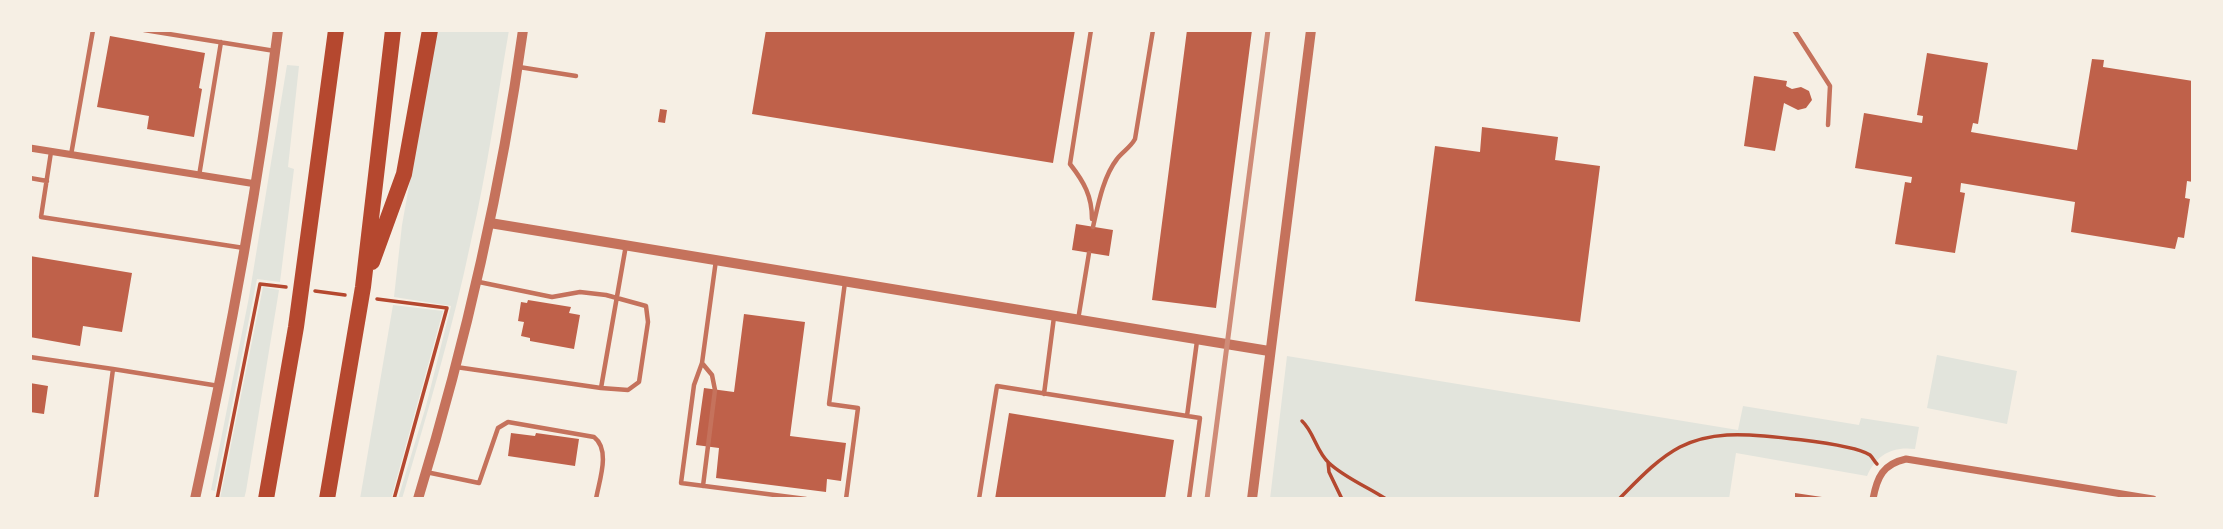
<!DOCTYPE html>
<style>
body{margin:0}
#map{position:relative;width:2223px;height:529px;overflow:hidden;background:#f6efe4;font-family:Jost,sans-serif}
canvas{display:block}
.frame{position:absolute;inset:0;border:32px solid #f6efe4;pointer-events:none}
</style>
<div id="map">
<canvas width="2223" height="529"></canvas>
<div class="frame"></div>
</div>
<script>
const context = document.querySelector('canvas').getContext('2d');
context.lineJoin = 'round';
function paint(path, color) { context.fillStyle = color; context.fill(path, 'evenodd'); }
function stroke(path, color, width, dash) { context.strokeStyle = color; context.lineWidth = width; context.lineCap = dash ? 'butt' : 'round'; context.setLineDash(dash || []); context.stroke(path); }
const green = new Path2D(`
 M 437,30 L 509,30 C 497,100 487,171 471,241 C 453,328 427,414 402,499 L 398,499 L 426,406 L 451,306 L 394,297 L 402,225 Z
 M 287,65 L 299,66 L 288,167 L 294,169 L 280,282 L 257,279 L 215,491 L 211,490 L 249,297 Z
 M 263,287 L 279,290 L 246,491 L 244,499 L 220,499 Z
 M 393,305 L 443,311 L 391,499 L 360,499 Z
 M 1937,355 L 2017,371 L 2007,424 L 1927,408 Z
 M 1287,356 L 1738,430 L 1743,406 L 1859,425 L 1861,418 L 1919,427 L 1915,449 C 1892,446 1876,455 1867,476 L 1736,453 L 1729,499 L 1270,499 Z`);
const building = new Path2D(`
 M 766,30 L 1075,30 L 1053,163 L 752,114 Z
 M 1187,30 L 1252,30 L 1216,308 L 1152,300 Z
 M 110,36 L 205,53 L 199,88 L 202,89 L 194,137 L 147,129 L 149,116 L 97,107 Z
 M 1927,53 L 1988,63 L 1978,124 L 1973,123 L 1971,132 L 2077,150 L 2092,59 L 2104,60 L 2103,67 L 2193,81 L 2193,182 L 2187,181 L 2185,198 L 2190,199 L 2184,238 L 2178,237 L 2175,249 L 2071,232 L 2075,202 L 1961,183 L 1960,192 L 1965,193 L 1955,253 L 1895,244 L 1905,182 L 1911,183 L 1912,177 L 1855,168 L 1864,113 L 1922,123 L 1923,116 L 1917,115 Z
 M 1754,76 L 1787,81 L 1786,86 L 1792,89 L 1801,87 L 1809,91 L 1812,100 L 1806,108 L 1798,110 L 1784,103 L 1775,151 L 1744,146 Z
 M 660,109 L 667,110 L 665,123 L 658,122 Z
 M 1482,127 L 1558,137 L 1555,160 L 1600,166 L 1580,322 L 1415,301 L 1435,146 L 1480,152 Z
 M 1076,224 L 1113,230 L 1109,256 L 1072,250 Z
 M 30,256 L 132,273 L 122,332 L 83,326 L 80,346 L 30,337 Z
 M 528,300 L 571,307 L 569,313 L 580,315 L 574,349 L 530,341 L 530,338 L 521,336 L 524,322 L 518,321 L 521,302 L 527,303 Z
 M 744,314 L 805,322 L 790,436 L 846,443 L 841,481 L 827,479 L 826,492 L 716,478 L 719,448 L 696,445 L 704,388 L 734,392 Z
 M 30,383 L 48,386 L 44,414 L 30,412 Z
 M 1009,413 L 1174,440 L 1165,499 L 995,499 Z
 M 511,433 L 535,436 L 536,433 L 579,439 L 575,466 L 508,456 Z
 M 1795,493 L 1822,497 L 1821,499 L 1795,499 Z`);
const path = new Path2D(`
 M 315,291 L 345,295
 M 377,299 L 447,308 L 394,499
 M 1302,421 C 1314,432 1316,451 1329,463 C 1345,478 1368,487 1386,499
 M 1328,462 L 1329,472 L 1342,499
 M 217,499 L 260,284 L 286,287
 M 1619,499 C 1637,481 1657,459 1680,447 C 1694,440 1711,436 1727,435 C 1751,433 1852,443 1870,455 C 1873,458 1874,461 1877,464`);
const service = new Path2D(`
 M 144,30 L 275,51
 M 1091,30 L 1070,164 C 1084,182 1092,196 1092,219
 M 1794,30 L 1830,86 L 1828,125
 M 519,67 L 576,76
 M 51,152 L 41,217 L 244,248
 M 71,155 L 93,30
 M 199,176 L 221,42
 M 30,178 L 47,181
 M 1093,227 C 1098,205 1103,177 1117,159 C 1122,152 1130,148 1135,139 L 1153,30
 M 716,260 L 702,363 L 694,385 L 681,483 L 806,499
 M 479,282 L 552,297 L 580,292 L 606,295 L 646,306 L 648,322 L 639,382 L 628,390 L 601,388
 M 845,282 L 829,404 L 858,408 L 846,499
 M 1078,320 L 1089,253
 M 30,357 L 113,369
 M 702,363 L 712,375 L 715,390 L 703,486
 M 456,367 L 601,388 L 626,245
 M 1044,394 L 1054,317
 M 1187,416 L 1197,341
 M 426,472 L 479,483 L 498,428 L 508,422 L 594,437 C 611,450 599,481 596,499
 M 96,499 L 113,369 L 219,386
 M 979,499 L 997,386 L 1200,418 L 1189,499`);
const minor = new Path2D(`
 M 30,148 L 256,184
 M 1873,499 C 1877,477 1883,464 1906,459 L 2153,499`);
const tertiary = new Path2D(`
 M 490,223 L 1269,351
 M 195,499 C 229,344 258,187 278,30
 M 418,499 C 465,345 501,189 523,30
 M 1252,499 L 1311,30`);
const motorway = new Path2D(`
 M 372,262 L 404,174 L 430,30
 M 266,499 L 296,327 L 336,30
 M 327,499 L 363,287 L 393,30`);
const rail = new Path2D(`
 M 1207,499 L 1268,30`);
paint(green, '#e2e4dc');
paint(building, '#bf614a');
stroke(path, '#b5482f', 3.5);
stroke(service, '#c5725c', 4.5);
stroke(minor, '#c5725c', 7);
stroke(tertiary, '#c5725c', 10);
stroke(motorway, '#b5482f', 16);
stroke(rail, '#cf8b77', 5);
</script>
